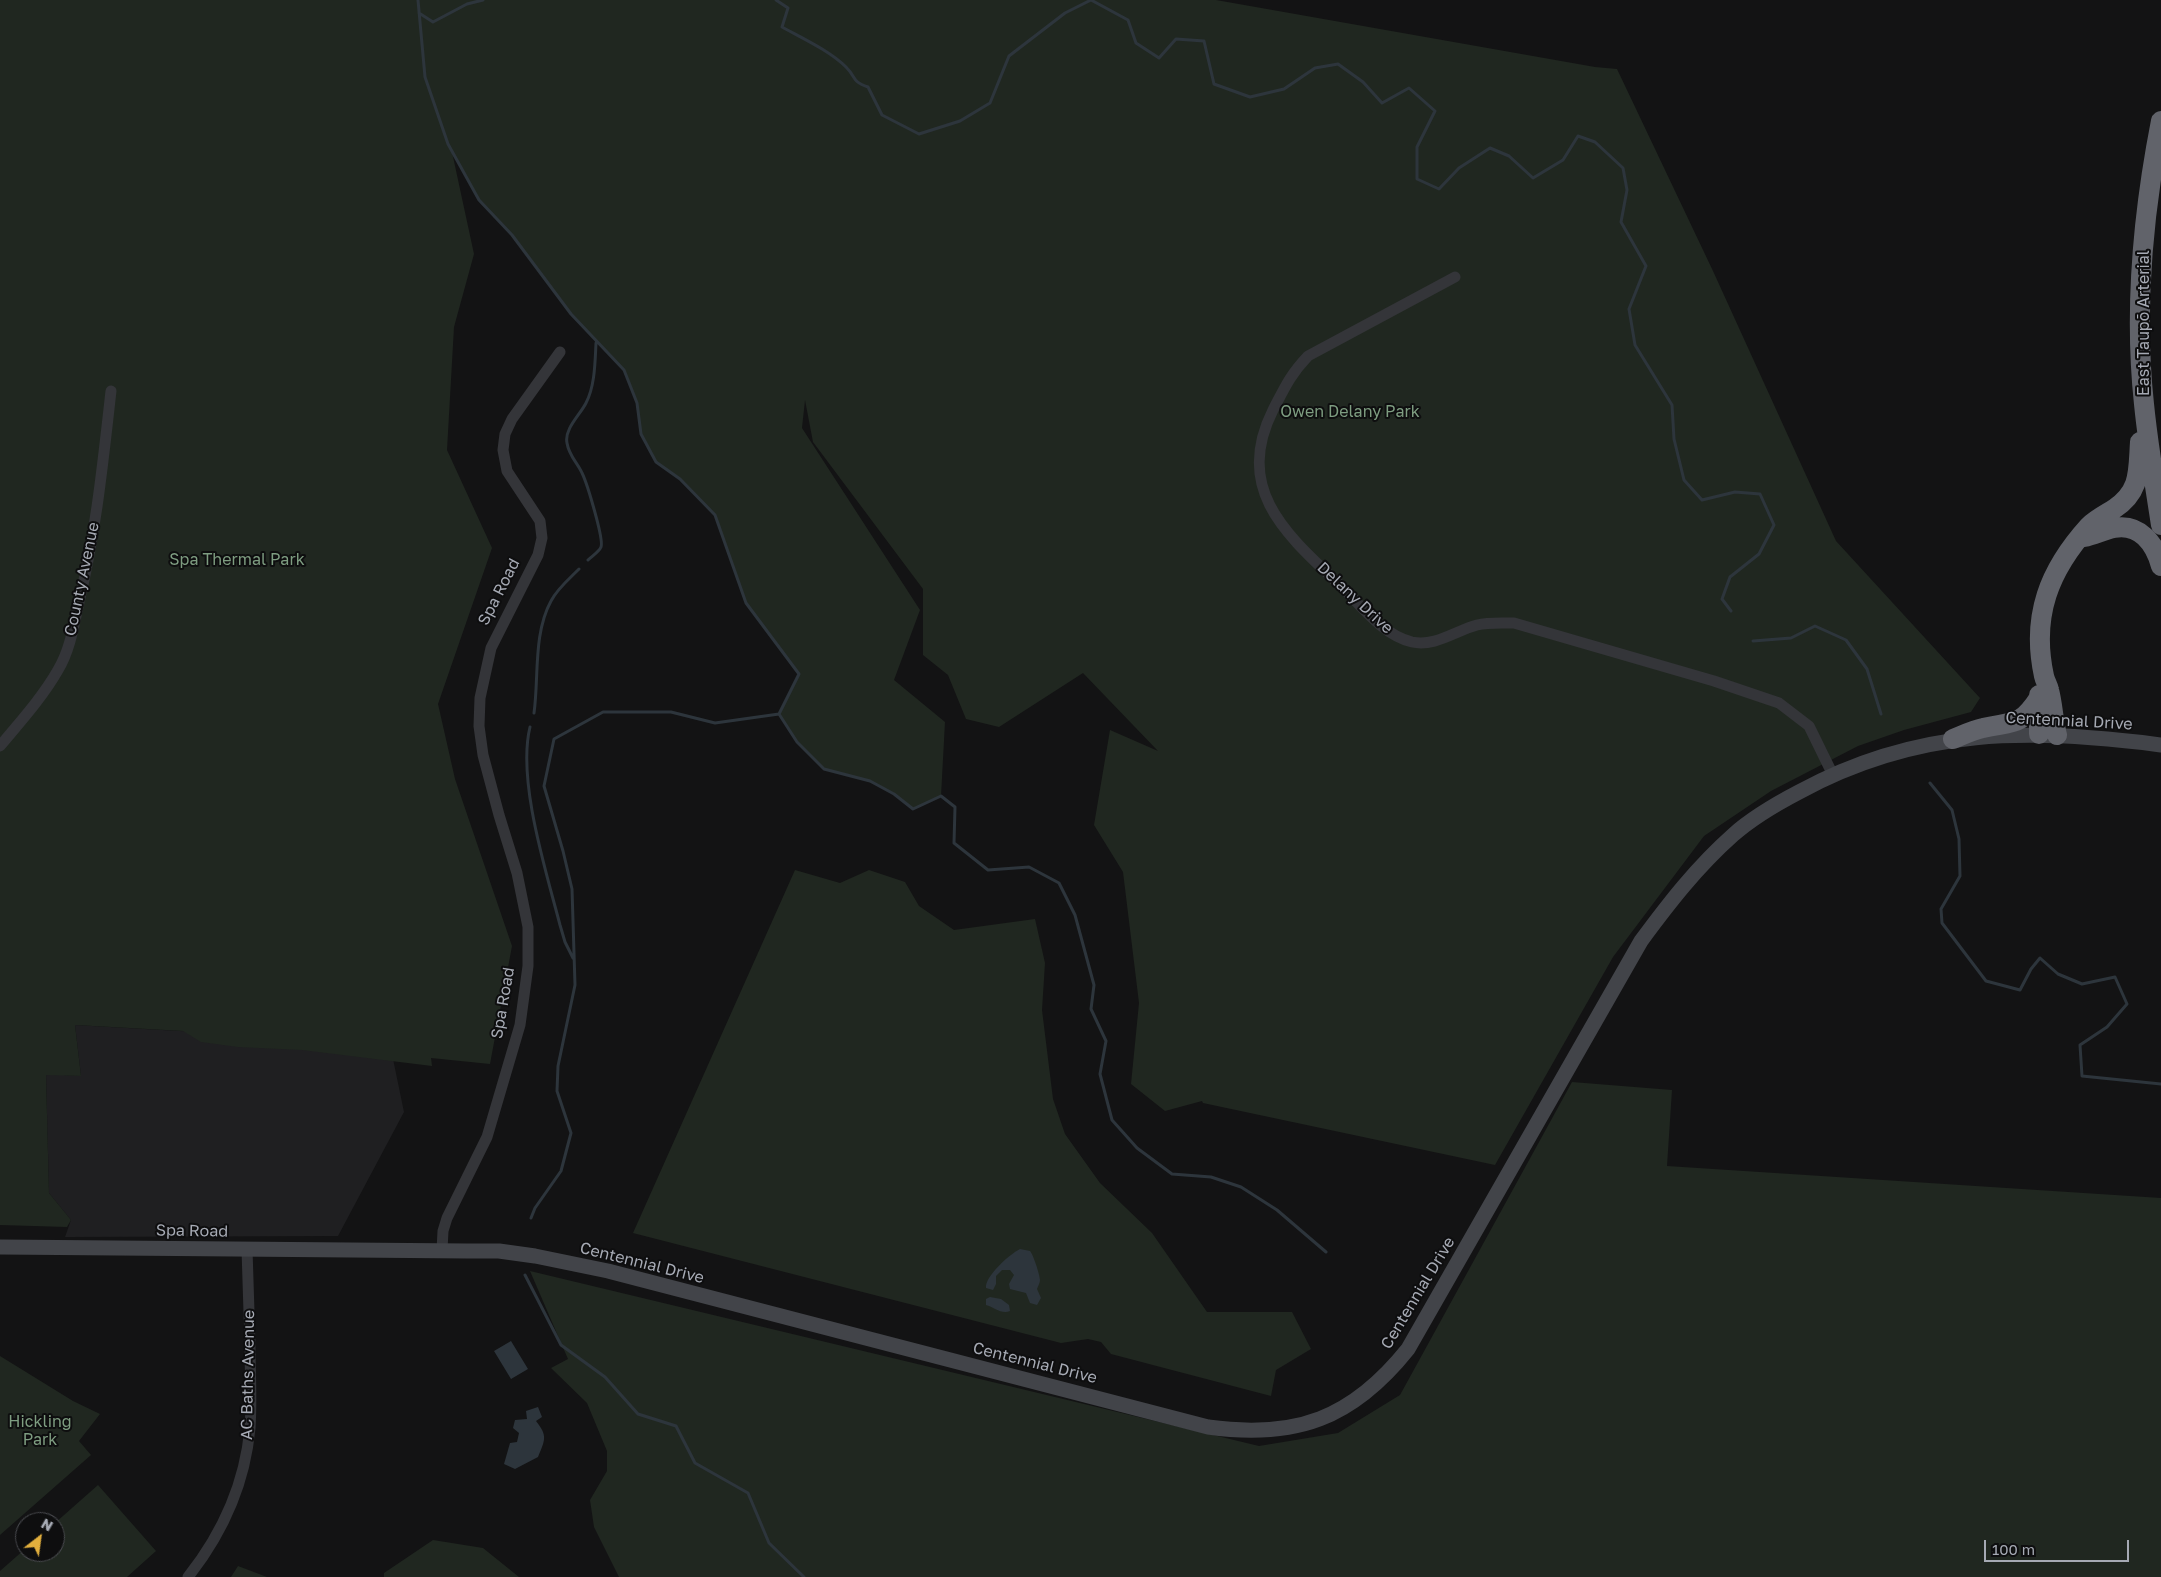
<!DOCTYPE html>
<meta charset="utf-8">
<style>
body{margin:0}
#map{position:relative;width:2161px;height:1577px;overflow:hidden;background:#131314;font-family:"Golos Text",sans-serif}
canvas{display:block}
.north{position:absolute;left:15px;top:1512px;width:50px;height:50px;box-sizing:border-box;background:#0e0e0f;border:1px solid #4b4c51;border-radius:50%;rotate:30deg;font-size:14px;font-weight:700;line-height:20px;text-align:center;color:#a6aab4}
.north::after{content:'';display:block;margin:auto;width:18px;height:22px;background:#e2af3d;clip-path:polygon(50% 0,100% 100%,50% 72%,0 100%)}
.scale{position:absolute;left:1984px;top:1540px;width:145px;height:22px;box-sizing:border-box;border:2px solid #a6aab4;border-top:0;padding-left:6px;font-size:15px;line-height:18px;white-space:nowrap;color:#a6aab4;-webkit-text-stroke:4px #0e0e0f;paint-order:stroke}
</style>
<div id="map">
<canvas width="2161" height="1577"></canvas>
<div class="north">N</div>
<div class="scale">100 m</div>
</div>
<script>
const context = document.querySelector('canvas').getContext('2d');
context.lineJoin = 'round';
function paint(path, color) { context.fillStyle = color; context.fill(path, 'evenodd'); }
function stroke(path, color, width, dash) { context.strokeStyle = color; context.lineWidth = width; context.lineCap = dash ? 'butt' : 'round'; context.setLineDash(dash || []); context.stroke(path); }
function write(font, color, halo, rows, align = 'center') {
  context.font = font + ' "Golos Text",sans-serif'; context.lineWidth = 4; context.setLineDash([]); context.textBaseline = 'middle'; context.strokeStyle = halo; context.fillStyle = color; for (const [text, x, y, turn = 0] of rows) {
    context.save(); context.translate(x, y); context.rotate((+turn || 0) * Math.PI / 180); context.textAlign = isNaN(turn) ? turn : align; if (halo) context.strokeText(text, 0, 0); context.fillText(text, 0, 0); context.restore();
  }
}
const built = new Path2D(`
 M 75,1025 L 233,1034 L 392,1054 L 404,1112 L 338,1236 L 65,1237 L 71,1220 L 49,1193 L 46,1074 L 81,1076 Z`);
const green = new Path2D(`
 M 0,0 L 1216,0 L 1595,67 L 1617,69 L 1713,271 L 1836,541 L 1980,698 L 1971,712 L 1904,730 L 1858,746 L 1771,791 L 1704,836 L 1613,957 L 1495,1165 L 1203,1103 L 1202,1101 L 1165,1111 L 1131,1084 L 1139,1003 L 1123,872 L 1094,825 L 1110,730 L 1158,751 L 1083,673 L 999,727 L 966,719 L 948,675 L 923,655 L 923,589 L 813,442 L 805,400 L 802,428 L 920,610 L 894,680 L 945,722 L 941,796 L 913,809 L 894,794 L 870,781 L 824,769 L 797,742 L 779,714 L 798,674 L 746,603 L 715,515 L 680,479 L 656,462 L 641,434 L 637,403 L 624,370 L 571,314 L 512,235 L 479,200 L 452,152 L 474,254 L 454,327 L 447,450 L 492,548 L 438,704 L 455,779 L 512,946 L 490,1064 L 431,1058 L 432,1066 L 302,1050 L 238,1047 L 201,1042 L 183,1031 L 75,1025 L 81,1076 L 46,1075 L 49,1193 L 71,1220 L 67,1227 L 0,1225 Z
 M 795,870 L 840,883 L 869,870 L 905,882 L 919,906 L 954,930 L 1035,919 L 1045,963 L 1042,1010 L 1053,1099 L 1065,1134 L 1100,1183 L 1152,1233 L 1207,1312 L 1292,1312 L 1311,1349 L 1276,1370 L 1271,1396 L 1111,1354 L 1101,1342 L 1088,1339 L 1061,1343 L 633,1233 Z
 M 1572,1082 L 1672,1090 L 1667,1166 L 2161,1198 L 2161,1577 L 619,1577 L 594,1527 L 590,1500 L 607,1471 L 607,1451 L 587,1403 L 551,1368 L 568,1359 L 530,1271 L 1259,1446 L 1338,1433 L 1400,1395 Z
 M 0,1356 L 73,1401 L 100,1414 L 79,1441 L 91,1455 L 0,1535 Z
 M 98,1485 L 156,1551 L 127,1577 L 0,1577 L 0,1571 L 25,1549 L 25,1552 L 55,1552 L 55,1523 Z
 M 433,1540 L 483,1548 L 519,1577 L 384,1577 L 384,1573 Z
 M 238,1566 L 267,1577 L 231,1577 Z`);
const water = new Path2D(`
 M 1020,1249 L 1030,1251 C 1033,1254 1040,1275 1040,1280 C 1040,1283 1038,1286 1037,1289 L 1041,1298 L 1037,1305 L 1030,1303 L 1026,1293 L 1010,1289 L 1009,1284 L 1014,1275 L 1010,1270 L 1002,1270 L 996,1276 L 996,1284 L 993,1290 L 986,1288 C 985,1276 1010,1254 1020,1249 Z
 M 990,1297 L 1001,1299 L 1009,1305 L 1010,1311 C 1002,1315 994,1307 986,1305 L 986,1299 Z
 M 511,1341 L 528,1369 L 511,1379 L 494,1351 Z
 M 538,1407 L 542,1417 L 536,1421 C 548,1436 545,1440 538,1457 L 515,1469 L 504,1464 L 510,1443 L 517,1442 L 519,1433 L 513,1428 L 515,1420 L 527,1419 L 526,1411 Z`);
const stream = new Path2D(`
 M 418,0 L 425,77 L 448,144 L 479,200 L 512,235 L 571,314 L 624,370 L 637,403 L 641,434 L 656,462 L 680,479 L 715,515 L 746,603 L 799,674 L 779,714
 M 776,0 L 788,8 L 782,27 C 802,38 830,51 846,67 C 857,78 851,81 868,87 L 882,115 L 919,134 L 960,121 L 990,103 L 1009,56 L 1065,13 L 1091,0 L 1128,20 L 1136,43 L 1159,58 L 1176,39 L 1204,41 L 1214,84 L 1250,97 L 1284,89 L 1315,68 L 1338,64 L 1363,82 L 1382,103 L 1409,88 L 1435,111 L 1417,147 L 1417,179 L 1439,189 L 1459,168 L 1490,148 L 1509,156 L 1533,178 L 1563,160 L 1578,136 L 1595,142 L 1623,168 L 1627,190 L 1621,222 L 1646,266 L 1629,309 L 1635,345 L 1672,405 L 1674,439 L 1684,480 L 1702,500 L 1735,492 L 1760,494 L 1774,525 L 1759,554 L 1730,577 L 1722,599 L 1731,611
 M 419,13 L 433,22 L 467,4 L 483,0
 M 588,560 C 592,556 599,552 601,547 C 604,539 587,483 582,473 C 577,462 569,456 567,443 C 564,429 580,415 586,403 C 595,386 595,362 596,343
 M 1753,641 L 1791,638 L 1815,626 L 1846,640 L 1867,669 L 1881,714
 M 534,713 C 539,678 533,634 551,601 C 557,589 569,579 579,569
 M 779,714 L 797,742 L 824,769 L 870,781 L 894,794 L 913,809 L 941,796 L 955,807 L 954,843 L 988,870 L 1029,867 L 1059,883 L 1075,915 L 1094,985 L 1091,1009 L 1106,1041 L 1100,1074 L 1112,1120 L 1137,1148 L 1172,1174 L 1211,1177 L 1241,1187 L 1277,1210 L 1326,1252
 M 530,727 C 517,780 546,871 560,925 L 565,942 L 573,958
 M 1930,783 L 1952,810 L 1959,839 L 1960,876 L 1941,909 L 1942,923 L 1986,981 L 2020,990 L 2031,969 L 2040,958 L 2058,974 L 2082,984 L 2115,977 L 2127,1004 L 2107,1027 L 2080,1045 L 2082,1076 L 2161,1084
 M 531,1218 L 535,1208 L 561,1171 L 571,1133 L 557,1091 L 558,1066 L 575,985 L 572,889 L 563,851 L 544,786 L 554,739 L 603,712 L 671,712 L 715,723 L 779,714
 M 525,1275 L 561,1345 L 605,1377 L 638,1414 L 676,1426 L 695,1463 L 748,1493 L 769,1543 L 804,1577`);
const street = new Path2D(`
 M 1455,277 L 1308,356 C 1290,375 1285,387 1273,410 C 1233,490 1287,535 1341,586 C 1361,606 1383,635 1412,642 C 1435,647 1455,631 1477,625 C 1489,622 1501,623 1514,623 L 1714,681 L 1779,703 L 1809,726 L 1833,775
 M 0,746 C 20,722 42,698 58,670 C 70,650 74,625 79,602 C 96,532 103,462 111,391
 M 442,1250 L 443,1231 L 447,1218 L 487,1137 L 520,1025 L 528,966 L 528,927 L 517,873 L 499,815 L 483,755 L 479,726 L 480,698 L 491,648 L 538,555 L 542,538 L 540,521 L 507,471 L 503,450 L 505,434 L 512,419 L 560,352
 M 188,1577 C 222,1534 245,1483 250,1428 C 252,1400 250,1372 250,1344 C 249,1313 248,1281 247,1249`);
const secondary = new Path2D(`
 M 0,1247 L 467,1251 L 499,1251 L 535,1256 L 608,1271 L 1208,1427 C 1296,1439 1352,1419 1408,1349 L 1641,941 C 1669,903 1697,867 1733,835 C 1752,818 1776,804 1799,792 C 1918,727 2031,728 2161,745`);
const highway = new Path2D(`
 M 2161,121 C 2143,213 2134,311 2144,404 C 2148,445 2155,485 2161,525
 M 2084,537 C 2094,535 2104,530 2114,528 C 2140,523 2155,544 2161,566
 M 2039,695 L 2039,734
 M 2057,735 C 2053,720 2053,705 2049,690 C 2048,685 2045,681 2044,676 C 2031,616 2049,570 2089,526 C 2096,519 2106,514 2114,509 C 2141,491 2138,471 2140,442
 M 1953,739 C 1963,735 1973,730 1983,728 C 2014,721 2020,727 2039,698`);
const streetNames = [
 ["East Taupō Arterial",2144,323,-90],
 ["County Avenue",82,579,-78],
 ["Spa Road",499,592,-63],
 ["Delany Drive",1355,598,43],
 ["Centennial Drive",2069,721,3],
 ["Spa Road",503,1003,-80],
 ["Spa Road",192,1231,1],
 ["Centennial Drive",642,1263,14],
 ["Centennial Drive",1418,1293,-59],
 ["Centennial Drive",1035,1363,14],
 ["AC Baths Avenue",248,1375,-89]
];
const parkNames = [
 ["Owen Delany Park",1350,412],
 ["Spa Thermal Park",237,560],
 ["Hickling",40,1422],
 ["Park",40,1440]
];
paint(built, '#1f1f21');
paint(green, '#202720');
paint(water, '#2d353c');
stroke(stream, '#2d353c', 3);
stroke(street, '#343539', 11);
stroke(secondary, '#424449', 15);
stroke(highway, '#61636a', 20);
write('16px', '#a6aab4', '#0e0e0f', streetNames);
write('16px', '#7e9d81', '#0e0e0f', parkNames);
</script>
